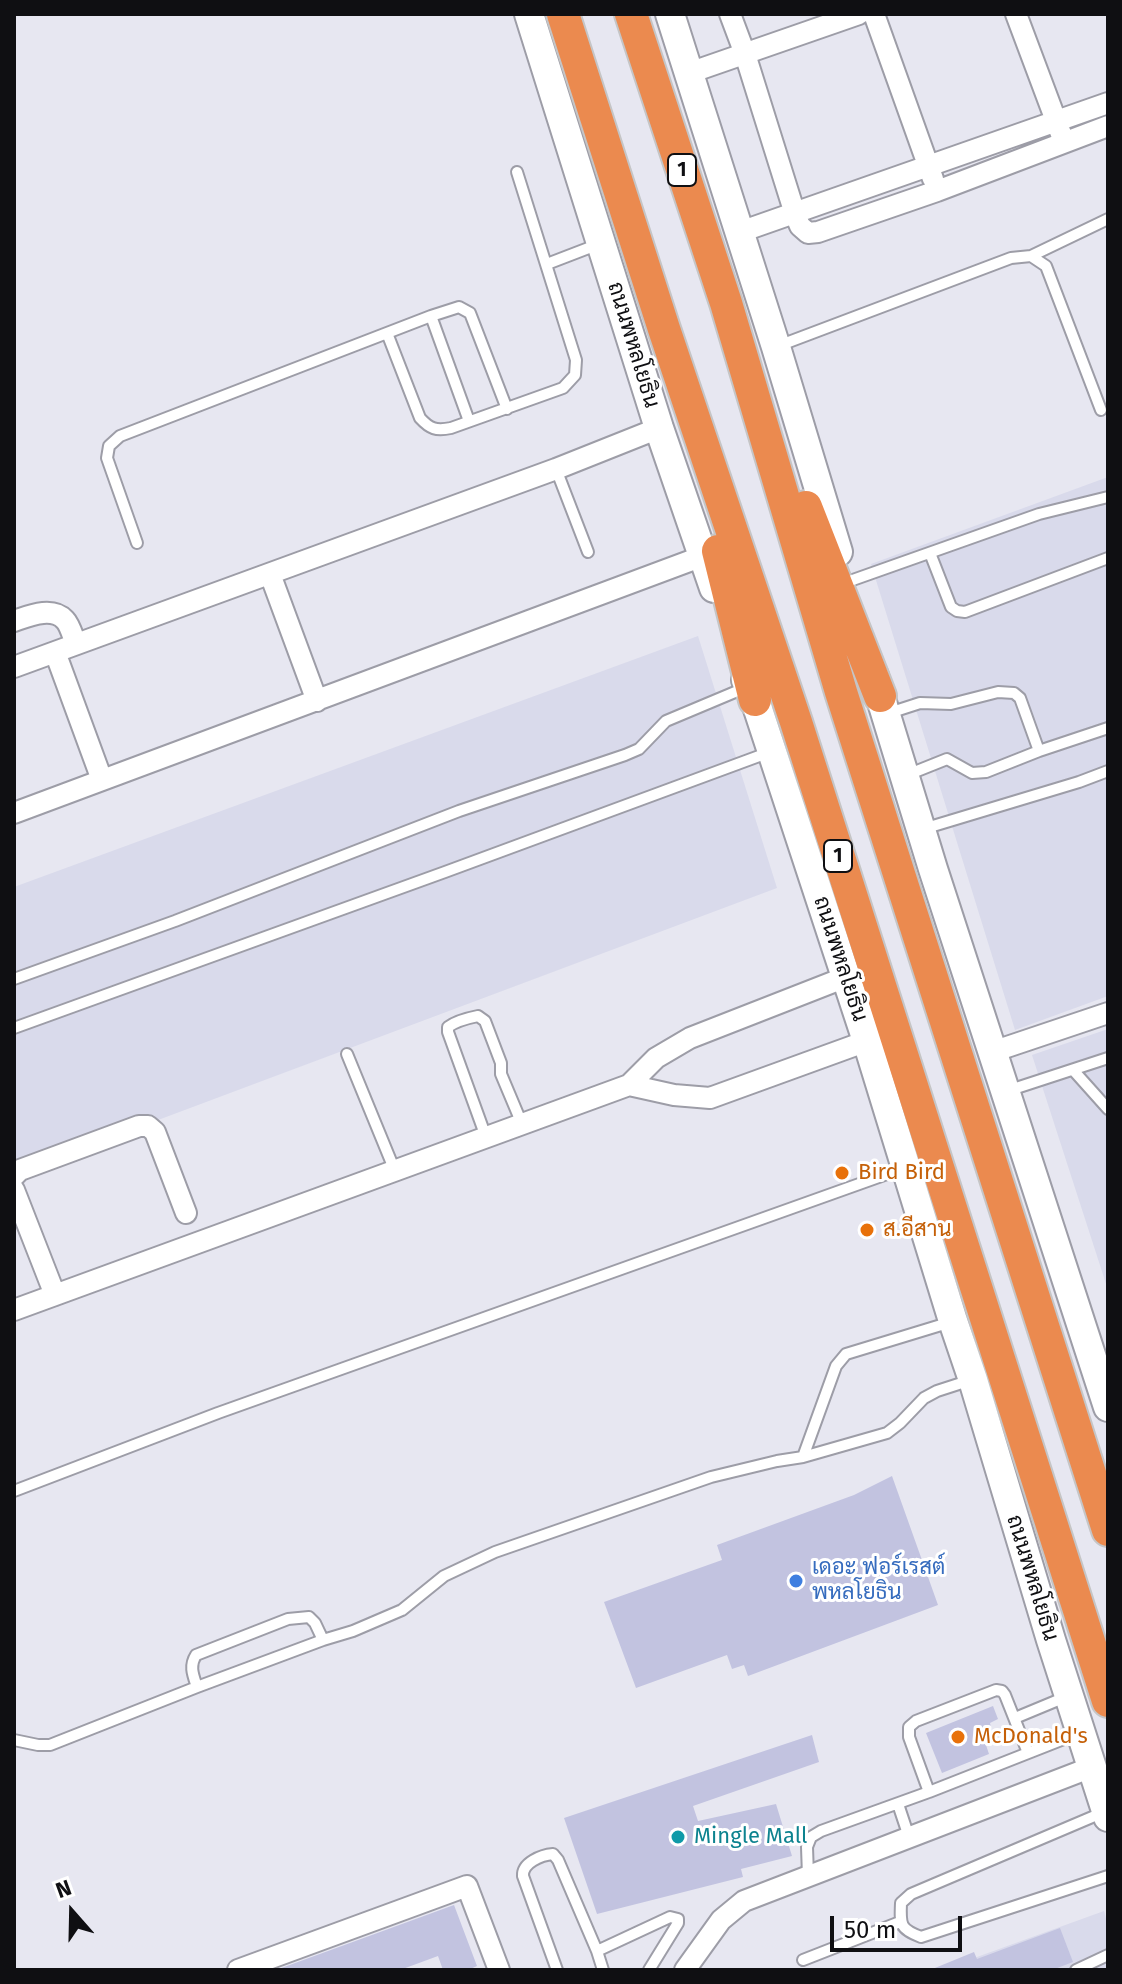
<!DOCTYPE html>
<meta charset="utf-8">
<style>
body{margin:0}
#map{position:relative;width:1122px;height:1984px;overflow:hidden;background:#e7e7f1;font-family:"Fira Sans",sans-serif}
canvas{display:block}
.frame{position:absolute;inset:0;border:16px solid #0f0f12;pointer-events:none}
.north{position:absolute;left:32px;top:1872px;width:80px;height:80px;-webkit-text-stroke:6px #fff;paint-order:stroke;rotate:340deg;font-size:22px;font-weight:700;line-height:32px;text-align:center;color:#0f0f12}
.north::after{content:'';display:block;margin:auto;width:28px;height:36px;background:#0f0f12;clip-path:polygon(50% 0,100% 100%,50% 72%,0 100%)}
.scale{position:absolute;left:830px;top:1916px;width:132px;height:36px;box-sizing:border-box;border:4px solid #0f0f12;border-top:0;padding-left:10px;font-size:24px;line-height:28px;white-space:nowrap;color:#0f0f12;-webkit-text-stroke:6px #fff;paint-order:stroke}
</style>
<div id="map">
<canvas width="1122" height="1984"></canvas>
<div class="frame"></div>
<div class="north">N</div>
<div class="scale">50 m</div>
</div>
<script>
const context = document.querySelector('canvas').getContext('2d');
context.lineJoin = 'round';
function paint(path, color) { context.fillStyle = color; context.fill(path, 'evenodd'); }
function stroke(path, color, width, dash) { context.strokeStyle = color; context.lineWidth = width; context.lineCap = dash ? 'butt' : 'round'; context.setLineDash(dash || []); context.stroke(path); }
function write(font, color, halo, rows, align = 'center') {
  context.font = font + ' "Fira Sans",Sarabun,sans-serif'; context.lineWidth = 6; context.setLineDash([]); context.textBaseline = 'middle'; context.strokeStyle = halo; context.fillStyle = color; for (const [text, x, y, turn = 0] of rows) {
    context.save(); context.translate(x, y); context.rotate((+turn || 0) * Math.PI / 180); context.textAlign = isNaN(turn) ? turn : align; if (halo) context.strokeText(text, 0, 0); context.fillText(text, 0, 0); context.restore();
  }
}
const built = new Path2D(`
 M 1108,477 L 1108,996 L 1015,1030 L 871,564 Z
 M 698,636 L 777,888 L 14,1174 L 14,887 Z
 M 1108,1029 L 1108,1290 L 1032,1055 Z
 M 1104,1911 L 1108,1926 L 1108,1970 L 941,1970 Z`);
const building = new Path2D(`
 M 892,1476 L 938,1605 L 748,1676 L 744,1665 L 732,1669 L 727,1655 L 636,1688 L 604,1602 L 722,1560 L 717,1545 L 854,1495 Z
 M 993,1706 L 998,1719 L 990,1723 L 993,1735 L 984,1739 L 989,1754 L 942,1773 L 926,1733 Z
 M 812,1735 L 819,1762 L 693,1806 L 698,1821 L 776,1804 L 792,1856 L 741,1869 L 743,1877 L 597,1914 L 564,1818 Z
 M 454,1905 L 477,1966 L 468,1970 L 443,1970 L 438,1956 L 400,1970 L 276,1970 Z
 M 1060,1928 L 1073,1962 L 1052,1970 L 930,1970 L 974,1952 L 977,1959 Z`);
const service = new Path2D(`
 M 1031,256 L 1108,219
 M 547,264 L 599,244
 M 431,316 L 469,421
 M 387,333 L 420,418 C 430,429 436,431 451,428 L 563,388 L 575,375 L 576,360 L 517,172
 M 778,346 L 1011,258 L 1031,256 L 1046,266 L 1101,410
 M 556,469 L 588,552
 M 137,543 L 107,458 L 109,446 L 120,436 L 431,316 L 459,307 L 470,313 L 507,409
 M 930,553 L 951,607 L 957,611 L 965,612 L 1108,558
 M 847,582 L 1039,514 L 1108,497
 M 886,714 L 920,703 L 951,704 L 998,692 L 1014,693 L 1020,698 L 1039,751 L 986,772 L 972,773 L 947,759 L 907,775
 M 1039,751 L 1108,728
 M 923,829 L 1079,782 L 1108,771
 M 14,979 L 175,921 L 459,811 L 625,755 L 639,749 L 666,721 L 747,687
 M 14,1028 L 445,872 L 770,752
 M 347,1054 L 395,1171
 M 1074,1071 L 1108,1109
 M 1007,1091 L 1108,1058
 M 486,1137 L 448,1032 L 448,1027 C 456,1021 468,1018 478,1016 L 485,1021 L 501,1063 L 501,1074 L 522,1124
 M 803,1457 L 836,1366 L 846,1354 L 951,1322
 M 14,1491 L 218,1413 L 904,1168
 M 197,1687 C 193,1675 189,1666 196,1655 L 288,1619 L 309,1617 L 315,1623 L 323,1640
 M 1015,1718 L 1068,1696
 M 14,1740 L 38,1745 L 50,1745 L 197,1687 L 323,1640 L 353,1631 L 402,1610 L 444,1576 L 495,1552 L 711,1477 L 777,1461 L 803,1457 L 887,1433 L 900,1423 L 924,1398 L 937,1391 L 971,1380
 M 1028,1753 L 1005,1695 L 1002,1691 L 996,1690 L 916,1721 L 909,1727 L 909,1737 L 929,1792 L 1079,1733
 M 898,1804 L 909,1837
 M 1104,1812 L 911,1894 L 901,1903 C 900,1925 900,1929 921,1937 L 1108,1876
 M 808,1876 L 807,1847 L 811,1837 L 821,1831 L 929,1792
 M 803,1960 L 900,1922
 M 557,1970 L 523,1876 C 522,1863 541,1855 553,1854 L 558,1860 L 597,1951
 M 603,1970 L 597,1951 L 670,1917 L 678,1919 L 678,1923 L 649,1970
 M 1076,1970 L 1108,1955`);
const minor = new Path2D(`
 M 730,14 L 745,54 L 795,214 L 800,226 L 808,233 L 818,232 L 937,191 L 1108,126
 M 874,14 L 933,179
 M 1016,14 L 1061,134
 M 689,73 L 859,14
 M 740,232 L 1108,103
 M 270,574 L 317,701
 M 14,621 C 29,616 52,606 65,620 C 70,625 73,637 76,644
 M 55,652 L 102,780
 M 14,667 L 556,469 L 659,428
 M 14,813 L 703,556
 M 992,1052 L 1108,1013
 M 629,1085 L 674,1095 L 710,1098 L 867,1041
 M 14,1176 L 20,1170 L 139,1126 L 148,1126 L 155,1132 L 186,1213
 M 14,1190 L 55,1295
 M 14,1310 L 629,1085 L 656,1058 L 690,1038 L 846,977
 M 238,1970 L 467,1886 L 499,1970
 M 685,1970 L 721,1920 L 744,1901 L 1092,1767`);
const secondary = new Path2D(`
 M 529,14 L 659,428 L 714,588
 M 670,14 L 776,347 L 838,552
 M 874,676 L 933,869 L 1108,1407
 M 746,680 L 755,700 L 867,1041 L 953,1321 L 973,1380 L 1051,1640 L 1108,1817`);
const trunk = new Path2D(`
 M 563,14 L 664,329 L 796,722 L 1108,1701
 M 631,14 L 726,303 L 841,692 L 1108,1530
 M 806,507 L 880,696
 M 718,551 L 755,700`);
const markers = [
 [842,1173,8,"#e8710a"],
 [867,1230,8,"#e8710a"],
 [796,1581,8,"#3f7fe0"],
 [958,1737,8,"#e8710a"],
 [678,1837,8,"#0f9aa8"]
];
const shields = [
 [682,170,28],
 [838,856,28]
];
const shieldNames = [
 ["1",682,170],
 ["1",838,856]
];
const streetNames = [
 ["ถนนพหลโยธิน",633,345,73],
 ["ถนนพหลโยธิน",840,959,72],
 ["ถนนพหลโยธิน",1032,1578,73]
];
const foodNames = [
 ["Bird Bird",858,1173],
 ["ส.อีสาน",883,1230],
 ["McDonald's",974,1737]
];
const shopNames = [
 ["เดอะ ฟอร์เรสต์",812,1568],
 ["พหลโยธิน",812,1593]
];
const cultureNames = [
 ["Mingle Mall",694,1837]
];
paint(built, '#d9daeb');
paint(building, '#c2c3e0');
stroke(service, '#9d9da7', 14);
stroke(minor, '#9d9da7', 24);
stroke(secondary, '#9d9da7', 32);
stroke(trunk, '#c5c5c6', 36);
stroke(service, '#fff', 10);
stroke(minor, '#fff', 20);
stroke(secondary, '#fff', 28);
stroke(trunk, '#eb8a4f', 32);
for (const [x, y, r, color] of markers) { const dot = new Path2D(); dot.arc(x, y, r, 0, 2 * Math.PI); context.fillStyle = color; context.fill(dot); stroke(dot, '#fff', 3); }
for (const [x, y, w] of shields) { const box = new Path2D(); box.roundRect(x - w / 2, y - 16, w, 32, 6); context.fillStyle = '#fff'; context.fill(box); stroke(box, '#0f0f12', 2); }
write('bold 20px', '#0f0f12', null, shieldNames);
write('22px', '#0f0f12', '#fff', streetNames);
write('22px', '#c56008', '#fff', foodNames, 'left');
write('22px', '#366cbe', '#fff', shopNames, 'left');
write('22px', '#0d838f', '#fff', cultureNames, 'left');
</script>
